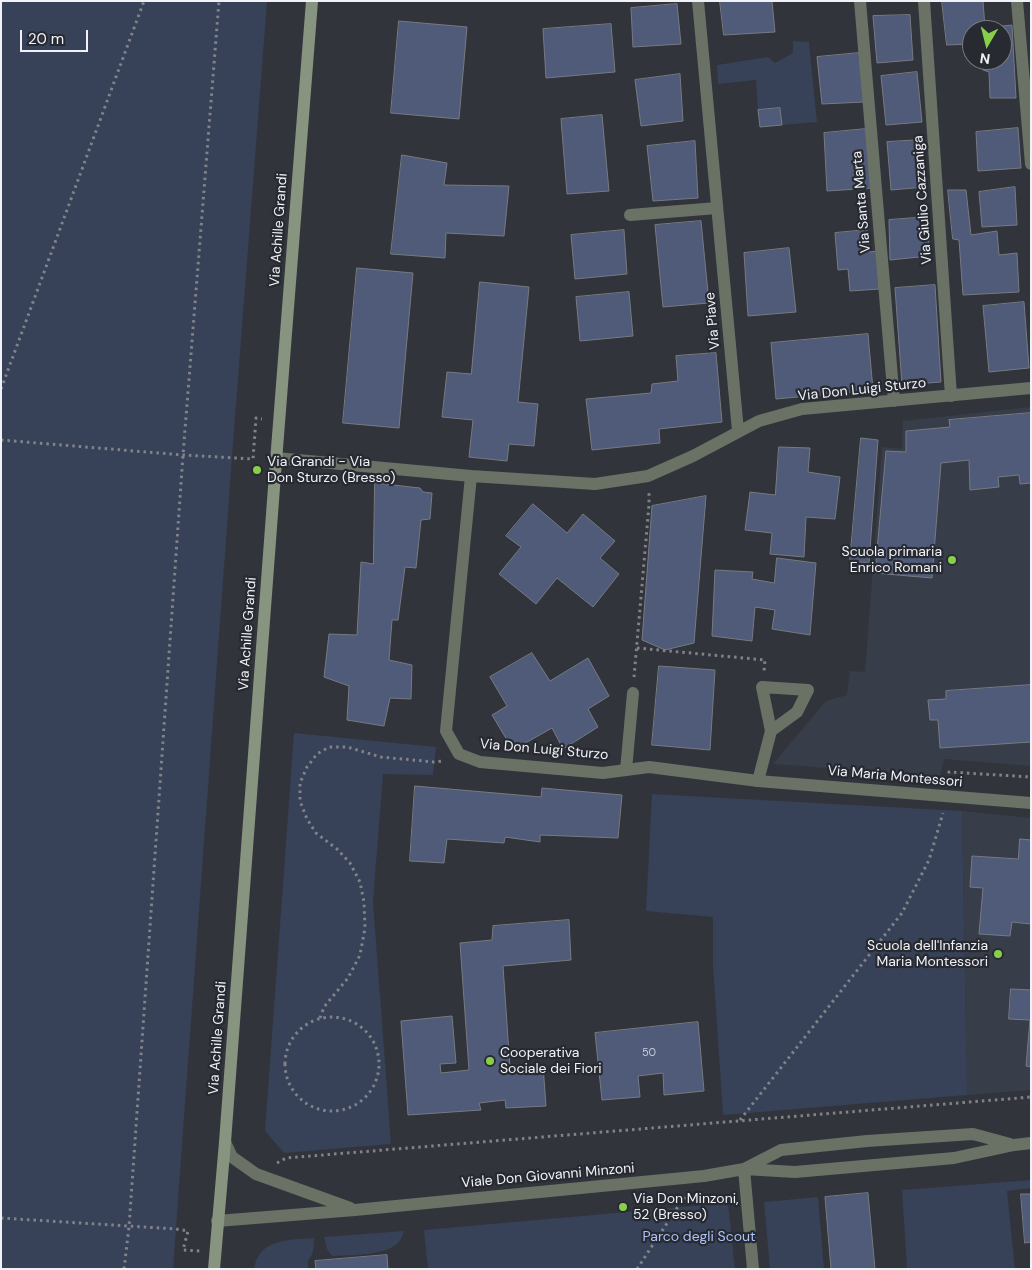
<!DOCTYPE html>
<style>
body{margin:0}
#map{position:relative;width:1032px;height:1270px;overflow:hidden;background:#31343b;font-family:"DM Sans",sans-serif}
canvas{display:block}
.frame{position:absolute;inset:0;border:2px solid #f0f2f7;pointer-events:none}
.north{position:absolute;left:962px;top:20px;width:50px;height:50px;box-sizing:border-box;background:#272a31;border:1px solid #777a80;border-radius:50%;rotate:188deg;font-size:14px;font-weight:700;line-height:20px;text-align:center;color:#f0f2f7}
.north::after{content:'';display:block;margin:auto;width:18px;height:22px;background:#87cf4a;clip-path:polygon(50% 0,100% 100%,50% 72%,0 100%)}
.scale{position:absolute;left:20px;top:30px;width:68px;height:22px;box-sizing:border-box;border:2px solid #f0f2f7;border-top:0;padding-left:6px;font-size:15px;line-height:18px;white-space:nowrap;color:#f0f2f7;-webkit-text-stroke:4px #272a31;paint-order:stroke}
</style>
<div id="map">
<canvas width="1032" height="1270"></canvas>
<div class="frame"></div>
<div class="north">N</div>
<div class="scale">20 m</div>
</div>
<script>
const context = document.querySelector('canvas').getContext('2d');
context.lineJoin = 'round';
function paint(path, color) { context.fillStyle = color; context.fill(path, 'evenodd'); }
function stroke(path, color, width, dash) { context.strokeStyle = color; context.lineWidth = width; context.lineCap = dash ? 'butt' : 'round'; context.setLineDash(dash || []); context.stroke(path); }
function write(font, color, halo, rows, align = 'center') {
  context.font = font + ' "DM Sans",sans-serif'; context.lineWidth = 4.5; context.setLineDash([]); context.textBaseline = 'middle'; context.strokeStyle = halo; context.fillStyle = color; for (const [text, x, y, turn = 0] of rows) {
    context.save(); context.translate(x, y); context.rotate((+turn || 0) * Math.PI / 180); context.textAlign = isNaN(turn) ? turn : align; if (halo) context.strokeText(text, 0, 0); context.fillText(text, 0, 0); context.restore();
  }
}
const built = new Path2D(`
 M 1031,407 L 1031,766 L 944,759 L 940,776 L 773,764 L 826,701 L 847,695 L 850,671 L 865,672 L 882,447 L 902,449 L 903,421 Z
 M 962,811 L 1031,818 L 1031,1090 L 967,1095 Z`);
const green = new Path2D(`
 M 1,1 L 267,1 L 232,457 L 173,1269 L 1,1269 Z
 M 793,41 L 809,42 L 817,122 L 782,125 L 780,108 L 758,110 L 756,80 L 718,84 L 717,65 L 768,57 L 775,63 L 793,53 Z
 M 294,733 L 436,747 L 433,775 L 383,774 L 373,901 L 391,1144 L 284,1153 L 265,1131 Z
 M 652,794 L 962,811 L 967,1095 L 723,1115 L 713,966 L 713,917 L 646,911 Z
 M 1031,1180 L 1031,1188 L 1007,1191 L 1015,1269 L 907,1269 L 902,1190 Z
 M 818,1197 L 824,1269 L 770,1269 L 764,1202 Z
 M 728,1203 L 735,1269 L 428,1269 L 424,1230 Z
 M 404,1231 C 403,1235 401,1239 399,1242 C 386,1256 351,1255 333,1256 C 326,1251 326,1245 324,1237 Z
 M 314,1238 C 314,1247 314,1253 308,1261 L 308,1269 L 254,1269 C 259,1238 289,1240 314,1238 Z`);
const building = new Path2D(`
 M 720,1 L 772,1 L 775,32 L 724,35 Z
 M 942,1 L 983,1 L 985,28 L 1012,25 L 1016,98 L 990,98 L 989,72 L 983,70 L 982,60 L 1002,60 L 1002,30 L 972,30 L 972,44 L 947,45 Z
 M 677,4 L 681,44 L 633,47 L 631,8 Z
 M 910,15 L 913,60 L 877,63 L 873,16 Z
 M 399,21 L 467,27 L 459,119 L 391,113 Z
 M 611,24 L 615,72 L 546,78 L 543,29 Z
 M 859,53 L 864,102 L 822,104 L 817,57 Z
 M 917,72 L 922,122 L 886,125 L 881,76 Z
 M 680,74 L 683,121 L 641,126 L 635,80 Z
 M 780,108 L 782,125 L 760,127 L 758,110 Z
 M 602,115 L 609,191 L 567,194 L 561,119 Z
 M 1018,128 L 1021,168 L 978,171 L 976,132 Z
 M 866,129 L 872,188 L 827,191 L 824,133 Z
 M 922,140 L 925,187 L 891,190 L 887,142 Z
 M 695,141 L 698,198 L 653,201 L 647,146 Z
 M 402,155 L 447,163 L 444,185 L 509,186 L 504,236 L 446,233 L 445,258 L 391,254 Z
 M 1015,187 L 1017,225 L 982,227 L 979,192 Z
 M 948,190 L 966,190 L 971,235 L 997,231 L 999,255 L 1017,253 L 1019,292 L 963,295 L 959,240 L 953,239 Z
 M 928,217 L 929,256 L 890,260 L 889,220 Z
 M 701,221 L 709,303 L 663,307 L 655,225 Z
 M 624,230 L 627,274 L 575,279 L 571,235 Z
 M 867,230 L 870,252 L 877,251 L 879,289 L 850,291 L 848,269 L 838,270 L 835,233 Z
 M 789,248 L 796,312 L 748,316 L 744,253 Z
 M 357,268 L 413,273 L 399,428 L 343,423 Z
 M 480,282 L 529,287 L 518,402 L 538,404 L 534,446 L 509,444 L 507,461 L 469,457 L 473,420 L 442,417 L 447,372 L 471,374 Z
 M 935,285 L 941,382 L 902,385 L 895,288 Z
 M 629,292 L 633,336 L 580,341 L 576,297 Z
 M 1024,302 L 1029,368 L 989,372 L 983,306 Z
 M 868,334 L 873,390 L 776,399 L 771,343 Z
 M 716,353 L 722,422 L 659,429 L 660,443 L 592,450 L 586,399 L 651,393 L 652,384 L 678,381 L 676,356 Z
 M 1031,413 L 1031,483 L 1020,484 L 1019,475 L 998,477 L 999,487 L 970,490 L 969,460 L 941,463 L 932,578 L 875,573 L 886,451 L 906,452 L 906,431 L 950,427 L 949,420 Z
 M 861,438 L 878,440 L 869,563 L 850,561 Z
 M 779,447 L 810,448 L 808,472 L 840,477 L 835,519 L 806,517 L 804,557 L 770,554 L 772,533 L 745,530 L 750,492 L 775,495 Z
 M 375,483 L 420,488 L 423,492 L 432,493 L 430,519 L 421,520 L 416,568 L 405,567 L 398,620 L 392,620 L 389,660 L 412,665 L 411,699 L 390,698 L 384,726 L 347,720 L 349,686 L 324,677 L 329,634 L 357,635 L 361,562 L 373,564 Z
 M 706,496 L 694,643 L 665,650 L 642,640 L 652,506 Z
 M 533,504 L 567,533 L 583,514 L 615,541 L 600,558 L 619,574 L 593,607 L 557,578 L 536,604 L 499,574 L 521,547 L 506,536 Z
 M 777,558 L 816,563 L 810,635 L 772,629 L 775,610 L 755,607 L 752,641 L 712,636 L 715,570 L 753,572 L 752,579 L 774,583 Z
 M 532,653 L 550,681 L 588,658 L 609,696 L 588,709 L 598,727 L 563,749 L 552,728 L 513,750 L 492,715 L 507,706 L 490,677 Z
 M 659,666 L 715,670 L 710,750 L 652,745 Z
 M 1031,685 L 1031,742 L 940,748 L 938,720 L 930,720 L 928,700 L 946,699 L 946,691 Z
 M 415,786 L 541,797 L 542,788 L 622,795 L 618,838 L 540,835 L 540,842 L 505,837 L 504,843 L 447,839 L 444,863 L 410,861 Z
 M 1020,839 L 1031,840 L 1031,924 L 1012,922 L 1010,936 L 979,934 L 983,888 L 970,887 L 972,856 L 1018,859 Z
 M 569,920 L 571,960 L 503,966 L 510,1068 L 543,1065 L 546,1106 L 506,1108 L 505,1100 L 479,1103 L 481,1110 L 408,1115 L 401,1021 L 452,1016 L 456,1063 L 440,1064 L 441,1073 L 469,1070 L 460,943 L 492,940 L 493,926 Z
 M 1011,989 L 1031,990 L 1031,1067 L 1026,1066 L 1030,1020 L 1009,1019 Z
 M 698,1022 L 704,1091 L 664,1095 L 663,1073 L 638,1076 L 640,1097 L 602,1100 L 595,1033 Z
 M 868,1193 L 875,1269 L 831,1269 L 825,1197 Z
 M 1021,1194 L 1031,1194 L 1031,1242 L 1025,1243 Z
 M 387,1255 L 388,1269 L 316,1269 L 315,1261 Z`);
const path = new Path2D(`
 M 1,389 L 144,1
 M 1,440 L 183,455 L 253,459 L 256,418 L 262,419
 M 637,648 L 765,660 L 764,671
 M 634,677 L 649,505 L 649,491
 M 948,780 L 949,772 L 1031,777
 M285 1064a47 47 0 1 1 94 0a47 47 0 1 1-94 0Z
 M 320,1018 L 324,1007 L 348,978 L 360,955 L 365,928 L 364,902 L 360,882 L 350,863 L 337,849 L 316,833 L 307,819 L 300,801 L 300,783 L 307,767 L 317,754 L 329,747 L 347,747 L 381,757 L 434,762 L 443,761
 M 740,1120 L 902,913 L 929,860 L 943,813
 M 277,1163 L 286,1158 L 1031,1097
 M 1,1218 L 176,1229 L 188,1231 L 183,1250 L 200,1251
 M 124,1269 L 129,1227 L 183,455 L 219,1
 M 637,1269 L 677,1208 L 687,1196`);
const lane = new Path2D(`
 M 630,215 L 717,208
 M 626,770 L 633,693
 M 758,781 L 771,731 L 762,687 L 808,690 L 797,712 L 771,731`);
const street = new Path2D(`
 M 698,1 L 738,431
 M 860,1 L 894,401
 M 924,1 L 951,396
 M 1017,1 L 1031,164
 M 276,458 L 471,476 L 595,484 L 648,476 L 693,456 L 759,421 L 802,409 L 1031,388
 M 471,476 L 446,731 L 459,754 L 480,762 L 603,773 L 649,767 L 758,781 L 1031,803
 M 225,1142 L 232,1157 L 256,1174 L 350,1208
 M 744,1169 L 781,1150 L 867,1141 L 973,1134 L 1010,1144
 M 744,1169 L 753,1269
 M 217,1221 L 355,1210 L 704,1176 L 744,1169 L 795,1172 L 954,1158 L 1014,1145 L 1031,1143`);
const secondary = new Path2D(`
 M 214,1269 L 225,1142 L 275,474 L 312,1`);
const markers = [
 [257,470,5,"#87cf4a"],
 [952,560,5,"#87cf4a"],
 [998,954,5,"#87cf4a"],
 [490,1061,5,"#87cf4a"],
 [623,1207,5,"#87cf4a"]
];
const numberNames = [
 ["50",649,1053]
];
const streetNames = [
 ["Via Giulio Cazzaniga",923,200,-94],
 ["Via Santa Marta",862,202,-95],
 ["Via Achille Grandi",279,230,-86],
 ["Via Piave",713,321,-95],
 ["Via Don Luigi Sturzo",862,390,-6],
 ["Via Achille Grandi",248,634,-86],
 ["Via Don Luigi Sturzo",544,750,5],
 ["Via Maria Montessori",895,777,5],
 ["Via Achille Grandi",218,1038,-86],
 ["Viale Don Giovanni Minzoni",548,1176,-5]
];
const poiNames = [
 ["Via Grandi - Via",267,462],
 ["Don Sturzo (Bresso)",267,478],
 ["Scuola primaria",942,552,"right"],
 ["Enrico Romani",942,568,"right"],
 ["Scuola dell'Infanzia",988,946,"right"],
 ["Maria Montessori",988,962,"right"],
 ["Cooperativa",500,1053],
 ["Sociale dei Fiori",500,1069],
 ["Via Don Minzoni,",633,1199],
 ["52 (Bresso)",633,1215]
];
const parkNames = [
 ["Parco degli Scout",699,1237]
];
paint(built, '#383d4a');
paint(green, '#374157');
paint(building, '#4f5b78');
stroke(building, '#767a82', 1);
stroke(path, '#81838a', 3, [2.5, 4]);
stroke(lane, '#6a7265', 12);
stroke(street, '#6a7265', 12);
stroke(secondary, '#87947f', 12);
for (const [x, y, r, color] of markers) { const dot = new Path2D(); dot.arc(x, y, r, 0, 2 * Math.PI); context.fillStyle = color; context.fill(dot); stroke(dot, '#272a31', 2); }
write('11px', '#c8ccd7', null, numberNames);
write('14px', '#f0f2f7', '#272a31', streetNames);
write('14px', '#f0f2f7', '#272a31', poiNames, 'left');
write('14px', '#acc2f8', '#272a31', parkNames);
</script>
